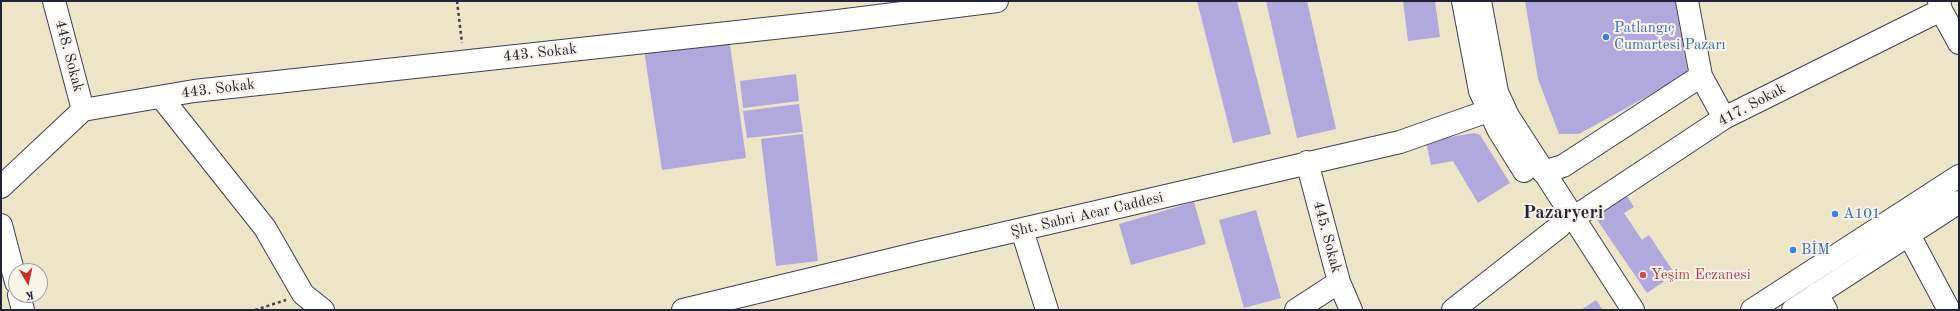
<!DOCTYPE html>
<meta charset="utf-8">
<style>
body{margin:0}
#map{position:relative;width:1960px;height:311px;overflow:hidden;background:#ece5c8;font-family:"Old Standard TT",serif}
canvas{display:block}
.frame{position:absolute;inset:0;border:2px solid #22223b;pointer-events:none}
.north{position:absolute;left:8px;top:263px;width:40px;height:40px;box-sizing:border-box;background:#f7f3e8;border:1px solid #a29fa3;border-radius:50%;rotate:171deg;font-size:11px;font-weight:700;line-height:16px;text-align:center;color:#22223b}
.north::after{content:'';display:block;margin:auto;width:14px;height:18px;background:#c8321e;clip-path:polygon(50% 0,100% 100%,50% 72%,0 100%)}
</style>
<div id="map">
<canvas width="1960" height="311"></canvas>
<div class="frame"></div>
<div class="north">K</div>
</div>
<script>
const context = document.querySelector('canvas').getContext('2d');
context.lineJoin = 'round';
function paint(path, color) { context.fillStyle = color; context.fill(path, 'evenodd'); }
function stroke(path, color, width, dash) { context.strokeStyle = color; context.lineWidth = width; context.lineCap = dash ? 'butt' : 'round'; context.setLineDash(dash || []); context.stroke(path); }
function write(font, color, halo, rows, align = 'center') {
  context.font = font + ' "Old Standard TT",serif'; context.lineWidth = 4; context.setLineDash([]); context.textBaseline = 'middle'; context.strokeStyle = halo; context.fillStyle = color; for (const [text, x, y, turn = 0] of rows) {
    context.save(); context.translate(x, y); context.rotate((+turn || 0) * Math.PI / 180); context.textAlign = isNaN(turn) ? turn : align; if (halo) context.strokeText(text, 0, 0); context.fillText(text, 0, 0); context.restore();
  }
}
const building = new Path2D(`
 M 1197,1 L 1237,1 L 1271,134 L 1233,143 Z
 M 1266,1 L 1307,1 L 1336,129 L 1297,138 Z
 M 1403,1 L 1435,1 L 1440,37 L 1408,41 Z
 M 1525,1 L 1675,1 L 1688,74 L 1579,134 L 1559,134 L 1538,79 Z
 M 729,38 L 746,158 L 662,170 L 644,50 Z
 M 796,74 L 799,101 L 743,108 L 740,81 Z
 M 799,104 L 803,132 L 747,138 L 743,111 Z
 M 1474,133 L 1480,135 L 1510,183 L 1478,203 L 1453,161 L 1431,165 L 1426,141 Z
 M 803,134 L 818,261 L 776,266 L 761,139 Z
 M 1623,190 L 1634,207 L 1624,213 L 1642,240 L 1649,235 L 1675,274 L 1647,293 L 1591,211 Z
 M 1194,202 L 1206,244 L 1131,265 L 1119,224 Z
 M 1256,210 L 1281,298 L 1244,308 L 1219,220 Z
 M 1596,300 L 1603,310 L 1581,310 Z`);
const path = new Path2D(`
 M 457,1 L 462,43
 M 255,310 L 286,300`);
const minor = new Path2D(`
 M 54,1 L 83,110
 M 1687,1 L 1701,76 L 1724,118
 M 1939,1 L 1941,10 L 1959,43
 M 161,97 L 265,228 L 303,294 L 323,310
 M 83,110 L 194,91 L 838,21 L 997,1
 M 1307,162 L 1339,282 L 1351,310
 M 1543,172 L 1563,166 L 1701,76
 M 1,187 L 83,110
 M 1573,218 L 1724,118 L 1941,10
 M 1,225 L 16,282
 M 1022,230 L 1047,310
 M 1909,235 L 1949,310
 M 1817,294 L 1826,310
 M 19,295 L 23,310
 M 683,310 L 923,252 L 1400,142 L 1488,111
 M 1296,310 L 1339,282
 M 1453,310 L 1560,226`);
const major = new Path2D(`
 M 1463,1 L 1480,91 L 1499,131 L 1524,171
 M 1480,1 L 1497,92 L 1508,116 L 1633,310
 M 1752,310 L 1959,176
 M 1793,310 L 1959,202`);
const markers = [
 [1606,37,4,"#3f7fe0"],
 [1835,214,4,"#3f7fe0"],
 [1793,250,4,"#3f7fe0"],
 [1643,275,4,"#e0444e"]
];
const shopNames = [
 ["Patlangıç",1614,28],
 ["Cumartesi Pazarı",1614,45],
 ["A101",1843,214],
 ["BİM",1801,250]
];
const streetNames = [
 ["443. Sokak",540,53,-6],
 ["448. Sokak",69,56,75],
 ["443. Sokak",218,89,-7],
 ["417. Sokak",1752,105,-28],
 ["Şht. Sabri Acar Caddesi",1087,215,-13],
 ["445. Sokak",1327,237,75]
];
const healthNames = [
 ["Yeşim Eczanesi",1651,275]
];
const districtNames = [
 ["Pazaryeri",1563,213]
];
paint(building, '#b1a9dd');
stroke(minor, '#403f50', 24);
stroke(major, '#403f50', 24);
stroke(path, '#403f50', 2.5, [3, 3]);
stroke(minor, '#fff', 22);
stroke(major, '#fff', 22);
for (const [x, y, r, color] of markers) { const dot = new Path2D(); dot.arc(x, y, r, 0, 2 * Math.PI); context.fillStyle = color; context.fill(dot); stroke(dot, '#f7f3e8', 1.5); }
write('15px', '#366cbe', '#f7f3e8', shopNames, 'left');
write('15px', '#22223b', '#f7f3e8', streetNames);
write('15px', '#be3a42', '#f7f3e8', healthNames, 'left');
write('bold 19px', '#22223b', '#f7f3e8', districtNames);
</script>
